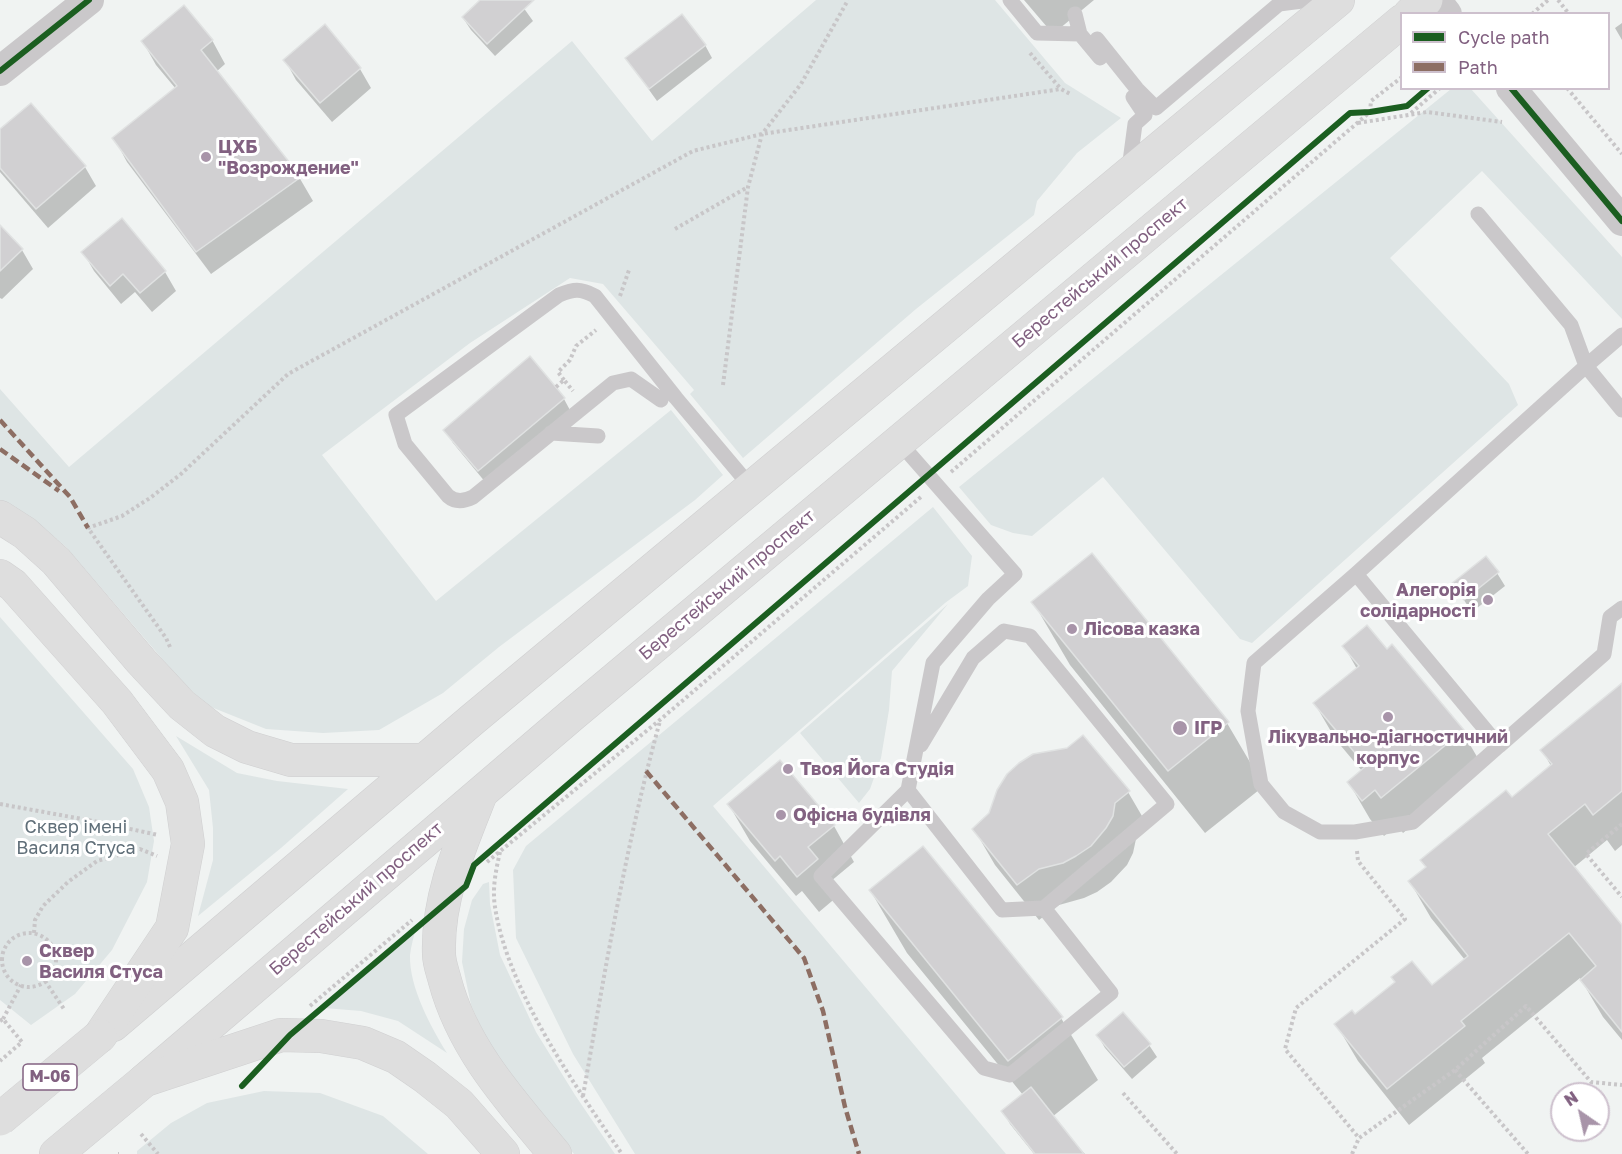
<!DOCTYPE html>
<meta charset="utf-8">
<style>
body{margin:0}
#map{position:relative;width:1622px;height:1154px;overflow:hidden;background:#f0f3f2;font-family:"Golos Text",sans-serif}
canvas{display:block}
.legend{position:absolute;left:1400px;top:12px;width:210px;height:78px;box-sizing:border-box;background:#fff;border:2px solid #cdc0cd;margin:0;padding:8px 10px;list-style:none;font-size:18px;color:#826181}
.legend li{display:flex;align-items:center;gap:12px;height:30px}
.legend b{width:30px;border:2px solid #cdc0cd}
.north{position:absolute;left:1550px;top:1082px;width:60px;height:60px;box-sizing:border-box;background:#fff;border:2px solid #cdc0cd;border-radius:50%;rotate:326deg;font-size:16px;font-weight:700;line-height:24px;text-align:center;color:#826181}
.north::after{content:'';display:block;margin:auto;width:21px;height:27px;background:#a894a9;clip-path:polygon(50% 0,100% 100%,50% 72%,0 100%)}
</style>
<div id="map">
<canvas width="1622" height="1154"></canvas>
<ul class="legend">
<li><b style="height:8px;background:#1b5e20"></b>Cycle path</li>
<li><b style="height:8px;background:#8d6e63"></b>Path</li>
</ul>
<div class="north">N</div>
</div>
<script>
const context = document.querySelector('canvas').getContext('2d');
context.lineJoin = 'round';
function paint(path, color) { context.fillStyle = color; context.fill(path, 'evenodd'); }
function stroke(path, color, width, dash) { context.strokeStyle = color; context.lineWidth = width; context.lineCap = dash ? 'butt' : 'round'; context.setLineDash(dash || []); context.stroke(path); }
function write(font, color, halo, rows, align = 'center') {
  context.font = font + ' "Golos Text",sans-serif'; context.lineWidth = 6; context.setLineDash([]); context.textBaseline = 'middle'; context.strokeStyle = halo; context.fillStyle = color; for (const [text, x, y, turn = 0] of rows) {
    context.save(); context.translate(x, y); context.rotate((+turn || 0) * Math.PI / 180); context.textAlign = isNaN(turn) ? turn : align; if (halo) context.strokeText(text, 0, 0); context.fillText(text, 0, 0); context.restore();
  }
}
const green = new Path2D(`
 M 816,0 L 995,0 L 1065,83 L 1121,118 L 1077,153 L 1037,201 L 1034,215 L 916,309 L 743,458 L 690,394 L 694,390 L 603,284 L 570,278 L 470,343 L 322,455 L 436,601 L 671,410 L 723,475 L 695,500 L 499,647 L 443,693 L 379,730 L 323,733 L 266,729 L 206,705 L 177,676 L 66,547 L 36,521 L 0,500 L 0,389 L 69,467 L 572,41 L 652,141 Z
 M 1451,89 L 1471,89 L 1622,257 L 1622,319 L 1482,171 L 1390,258 L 1509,384 L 1518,405 L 1252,643 L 1240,639 L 1103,477 L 1032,536 L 1013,533 L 991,525 L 959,487 Z
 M 933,507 L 972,556 L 968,586 L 945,603 L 713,806 L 1006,1154 L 635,1154 L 573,1054 L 516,938 L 513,870 L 526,846 Z
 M 948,604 L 892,671 L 889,710 L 881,758 L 870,789 L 859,803 L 800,733 Z
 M 0,617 L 133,769 L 149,807 L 154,841 L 147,882 L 112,950 L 75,994 L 31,1025 L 0,1000 Z
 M 176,736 L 237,773 L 277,781 L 348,789 L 281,848 L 198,916 L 213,860 L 213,828 L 209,790 Z
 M 489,882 L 490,904 L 500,955 L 536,1032 L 575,1095 L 615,1154 L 574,1154 L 494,1056 L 471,1005 L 462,962 L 464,929 L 472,900 L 483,884 Z
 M 416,927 C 414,936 411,946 410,955 C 409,987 431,1027 447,1053 L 398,1021 L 361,1011 L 324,1008 Z
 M 264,1091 L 320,1093 L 383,1116 L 428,1154 L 137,1154 L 137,1151 L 171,1123 L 207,1103 Z`);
const shadow = new Path2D(`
 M 482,0 L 518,0 L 533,21 L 495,56 L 471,30 L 463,18 Z
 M 1024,0 L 1094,0 L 1053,34 Z
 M 1622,23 L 1622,40 L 1615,28 Z
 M 325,27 L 360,69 L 371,88 L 332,122 L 296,80 L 285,60 Z
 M 212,40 L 225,64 L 216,72 L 299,177 L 313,201 L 211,274 L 127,162 L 114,138 L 176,89 L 156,65 L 143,42 Z
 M 705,45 L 712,58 L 657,101 L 627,59 Z
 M 31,105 L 85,167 L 96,186 L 48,228 L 0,172 L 0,131 Z
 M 122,220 L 165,272 L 176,291 L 152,312 L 135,292 L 121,304 L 94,271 L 83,252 Z
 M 0,227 L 22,250 L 33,269 L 2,299 L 0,298 Z
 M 530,359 L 564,399 L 571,412 L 486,483 L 453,443 L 445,430 Z
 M 1497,573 L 1505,586 L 1472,612 L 1453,584 Z
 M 1033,602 L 1227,723 L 1264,786 L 1205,833 L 1070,665 Z
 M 1344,646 L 1386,651 L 1462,731 L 1483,767 L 1403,833 L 1397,825 L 1384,836 L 1370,819 L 1349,783 L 1362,771 L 1336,740 L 1315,704 L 1357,669 Z
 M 1622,691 L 1622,845 L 1615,851 L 1607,840 L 1573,868 L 1622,928 L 1622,1040 L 1603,1017 L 1580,978 L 1482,1058 L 1485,1063 L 1409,1125 L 1358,1061 L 1336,1024 L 1432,987 L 1465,960 L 1431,918 L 1410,882 L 1426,868 L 1422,860 L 1511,799 L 1551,766 L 1542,750 Z
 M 1128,792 L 1149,828 L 1136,839 L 1133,853 L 1127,865 L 1111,882 L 1097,892 L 1084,898 L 1059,905 L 1039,920 L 995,865 L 974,829 Z
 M 729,805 L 834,826 L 854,862 L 830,882 L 838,896 L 819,912 L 802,891 L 796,896 L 750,841 Z
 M 870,890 L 1061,1018 L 1098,1080 L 1052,1117 L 1085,1154 L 1034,1154 L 1010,1124 L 1003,1111 L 1023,1095 L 907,953 Z
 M 1098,1036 L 1149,1045 L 1157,1057 L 1132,1079 L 1105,1048 Z`);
const building = new Path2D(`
 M 480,0 L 534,0 L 487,44 L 462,17 Z
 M 184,5 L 213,40 L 201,50 L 301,177 L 196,252 L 112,138 L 177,86 L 141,41 Z
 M 682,14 L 706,45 L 649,89 L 625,58 Z
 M 325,24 L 361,68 L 320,103 L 283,60 Z
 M 31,103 L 86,166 L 36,209 L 0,168 L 0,129 Z
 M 122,218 L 166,271 L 140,293 L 123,274 L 110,286 L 81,252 Z
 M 0,225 L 23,249 L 0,271 Z
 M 530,356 L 565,398 L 478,471 L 443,430 Z
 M 1092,553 L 1229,722 L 1168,771 L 1031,602 Z
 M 1486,556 L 1499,572 L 1464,600 L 1451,584 Z
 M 1367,625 L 1387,649 L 1392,644 L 1464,730 L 1381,798 L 1375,790 L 1362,801 L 1347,782 L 1366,766 L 1313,703 L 1359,666 L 1342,646 Z
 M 1622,683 L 1622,791 L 1593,815 L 1585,804 L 1548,834 L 1622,925 L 1622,1032 L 1580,980 L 1596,966 L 1569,933 L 1461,1021 L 1465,1026 L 1387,1089 L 1334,1024 L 1352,1010 L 1355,1014 L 1395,982 L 1391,977 L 1412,961 L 1432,985 L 1468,956 L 1408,881 L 1426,867 L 1420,860 L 1490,803 L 1506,790 L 1512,797 L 1552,764 L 1540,750 Z
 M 1083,735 L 1130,791 L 1115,803 L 1113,816 L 1106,828 L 1091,846 L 1076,856 L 1063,863 L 1039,869 L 1017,885 L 972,829 L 989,813 L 997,790 L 1007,774 L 1019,763 L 1033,754 L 1067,748 Z
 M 780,760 L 835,825 L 808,847 L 818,859 L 797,877 L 780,856 L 775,861 L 727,804 Z
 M 923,846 L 1063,1017 L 1008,1061 L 869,890 Z
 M 1123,1012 L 1151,1044 L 1124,1067 L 1096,1035 Z
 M 1031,1087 L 1084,1154 L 1035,1154 L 1001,1111 Z`);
const path = new Path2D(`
 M 1558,0 L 1569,14
 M 1532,14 L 1548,0
 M 1030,53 L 1060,88
 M 1567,88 L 1622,154
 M 1411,113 L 1440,88
 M 1358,123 L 1427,112 L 1502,122
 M 675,229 L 748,187
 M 620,296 L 629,270
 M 564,380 L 558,372 L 570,360 L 576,346 L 596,330
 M 723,385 L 748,187 L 762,134 L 801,84 L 848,0
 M 556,387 L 564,380 L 573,391
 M 951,472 L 1370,112 L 1371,101 L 1402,77
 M 170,647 L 166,638 L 88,528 L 122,516 L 150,498 L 181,474 L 288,374 L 693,151 L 762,134 L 1061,89 L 1072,95
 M 0,804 L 93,821 L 158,835
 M 1622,824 L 1586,854 L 1622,897
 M 1357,851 L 1358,861 L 1405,919 L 1296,1008 L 1285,1049 L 1359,1138 L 1455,1070 L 1526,1006 L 1591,1082 L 1622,1085
 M 500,852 C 496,870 492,888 495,907 C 508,991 574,1084 622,1154
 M 487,862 L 661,719 L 922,496
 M 34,933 L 35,920 L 43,906 L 68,882 L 97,861 L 140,849 L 157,856
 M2 960a27 27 0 1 1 54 0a27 27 0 1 1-54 0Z
 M 45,981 L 64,1009
 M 310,1006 L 412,920
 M 3,1019 L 21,985
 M 0,1021 L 3,1019 L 22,1042 L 0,1061
 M 1455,1070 L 1528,1154
 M 1123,1093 L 1177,1154
 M 583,1096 C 605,970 626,844 660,721
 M 141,1134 L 158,1154
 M 118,1154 L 119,1154
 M 1352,1154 L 1359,1138`);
const service = new Path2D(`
 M 1010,0 L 1037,33 L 1080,34
 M 1075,14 L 1080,34 L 1100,58
 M 1097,39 L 1137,89 L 1156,108 L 1279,4 L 1310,0
 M 1129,169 L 1135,124 L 1145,115 L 1133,97
 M 1478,214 L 1571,325 L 1586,366 L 1622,335
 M 661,400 L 631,379 L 613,383 L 473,497 C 465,501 456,503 448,496 L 405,444 L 396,415 L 559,295 C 574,289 580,288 595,296 L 676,398 L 751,487
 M 551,433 L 598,436
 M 899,442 L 1015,574 L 988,599 L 933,663 L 908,790 L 821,876 L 984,1068 L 1010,1075 L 1111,993 L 1044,908 L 1002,910 L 908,790
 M 1356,574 L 1499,746 L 1604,654 L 1610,617 L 1622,608
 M 921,745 L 973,658 L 1004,631 L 1030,636 L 1167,804 L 1044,908
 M 1499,746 L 1413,822 L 1355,832 L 1320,832 L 1284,812 L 1261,784 L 1248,711 L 1254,663 L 1356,574 L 1586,366 L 1622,410`);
const minor = new Path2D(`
 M 1436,0 L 1447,14
 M 0,71 L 89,0
 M 1511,88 L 1622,221`);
const primary = new Path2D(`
 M 1410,14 L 1426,0
 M 0,517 L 25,533 L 56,561 L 141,661 L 182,705 L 215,731 L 247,747 L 291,760 L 424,760
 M 480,796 C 460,846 437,899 439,954 C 439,963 443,973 445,981 C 463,1049 511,1101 555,1154
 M 113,1025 L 473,719 L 1338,0
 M 145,1080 L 572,715 L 1402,21`);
const trunk = new Path2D(`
 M 0,576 L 13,585 L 117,702 L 168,770 L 182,802 L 188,844 L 172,928 L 100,1036
 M 56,1154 L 145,1080 L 281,1035 L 321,1036 L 363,1043 L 396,1057 L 425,1077 L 459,1104 L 503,1154`);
const trunkBridge = new Path2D(`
 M 0,1119 L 100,1036`);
const quiet = new Path2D(`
 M 0,420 L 70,497 L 88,528
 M 0,449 L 59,491
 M 646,771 L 804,958 L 823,1011 L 845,1107 L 859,1154`);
const cycleway = new Path2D(`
 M 0,71 L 89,0
 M 1511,88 L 1622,221
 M 242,1086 L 290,1035 L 466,886 L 474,865 L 1350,113 L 1370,112 L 1407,106 L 1428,88`);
const markers = [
 [206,157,6,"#a894a9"],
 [1488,600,6,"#a894a9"],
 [1072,629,6,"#a894a9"],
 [1388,717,6,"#a894a9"],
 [1180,728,8,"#a894a9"],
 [788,769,6,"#a894a9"],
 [781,815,6,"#a894a9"],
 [27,961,6,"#a894a9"]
];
const shields = [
 [50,1077,54]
];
const shieldNames = [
 ["М-06",50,1077]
];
const poiNames = [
 ["ЦХБ",218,147],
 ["\"Возрождение\"",218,168],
 ["Алегорія",1476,590,"right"],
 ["солідарності",1476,611,"right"],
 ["Лісова казка",1084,629],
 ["ІГР",1194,728],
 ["Лікувально-діагностичний",1388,737,"center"],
 ["корпус",1388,758,"center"],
 ["Твоя Йога Студiя",800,769],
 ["Офісна будівля",793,815],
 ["Сквер",39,951],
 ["Василя Стуса",39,972]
];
const streetNames = [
 ["Берестейський проспект",1100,273,-40],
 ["Берестейський проспект",727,585,-40],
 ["Берестейський проспект",356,899,-41]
];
const parkNames = [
 ["Сквер імені",76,827],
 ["Василя Стуса",76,848]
];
paint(green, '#dee5e5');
paint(shadow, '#0003');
paint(building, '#d1d0d2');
stroke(building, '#e0e2e2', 1.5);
stroke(primary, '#cfcfd0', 34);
stroke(trunk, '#d0d0d1', 34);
stroke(path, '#c8c6c8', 4, [3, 3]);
stroke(service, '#cac8ca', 15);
stroke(minor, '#cac8ca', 30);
stroke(primary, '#dedede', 33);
stroke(trunk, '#dedede', 33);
stroke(trunkBridge, '#d0d0d1', 34, []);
stroke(trunkBridge, '#dedede', 33);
stroke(quiet, '#8d6e63', 4.5, [9, 4.5]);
stroke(cycleway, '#1b5e20', 6);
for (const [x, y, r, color] of markers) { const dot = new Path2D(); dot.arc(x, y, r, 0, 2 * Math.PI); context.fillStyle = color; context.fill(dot); stroke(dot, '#fff', 2); }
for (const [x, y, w] of shields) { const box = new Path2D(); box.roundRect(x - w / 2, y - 13, w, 26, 4.5); context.fillStyle = '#fff'; context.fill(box); stroke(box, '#826181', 1.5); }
write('bold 16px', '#826181', null, shieldNames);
write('bold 18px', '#826181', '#fff', poiNames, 'left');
write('18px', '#826181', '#fff', streetNames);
write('18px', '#606f79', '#fff', parkNames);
</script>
